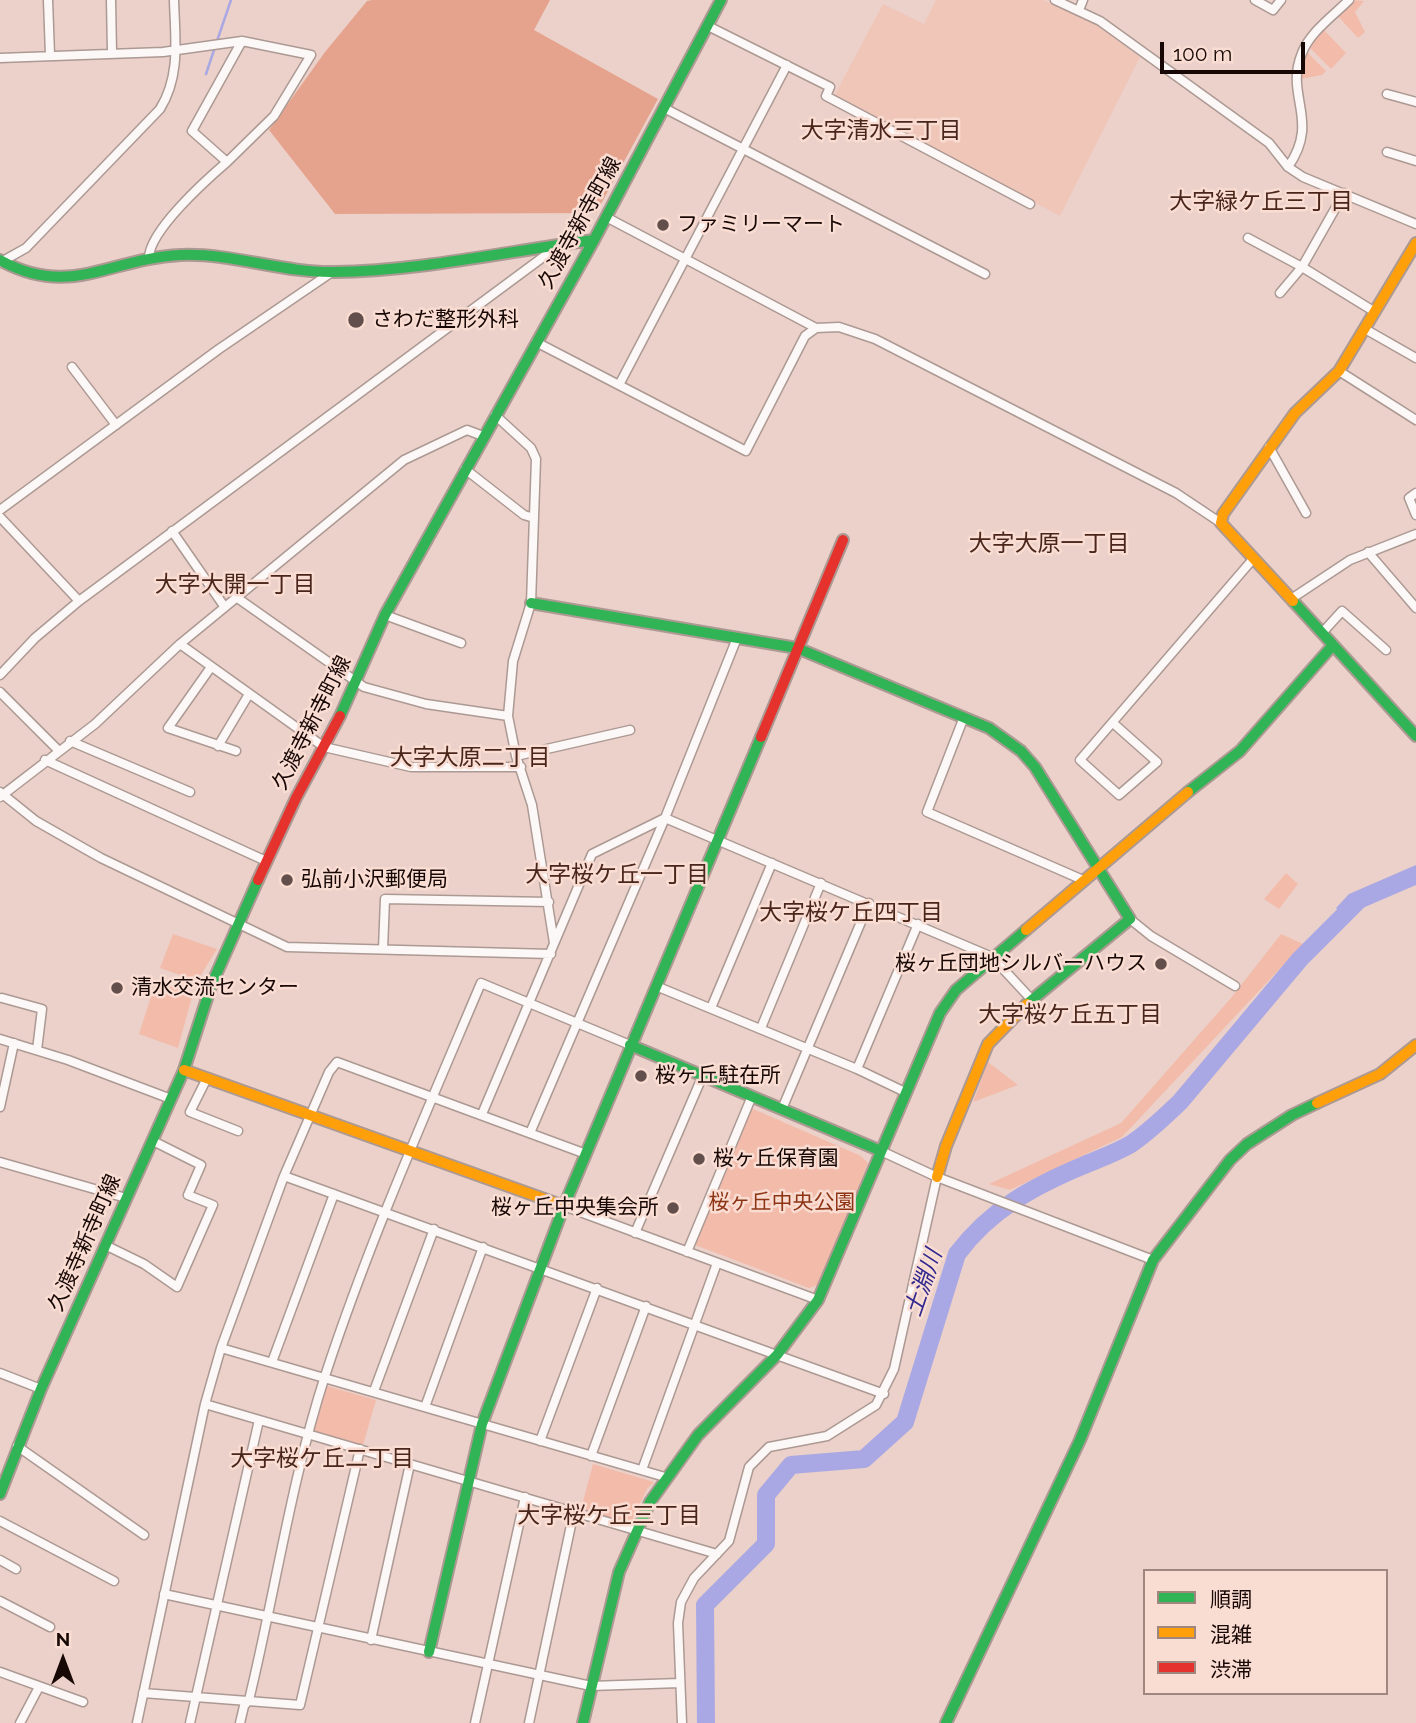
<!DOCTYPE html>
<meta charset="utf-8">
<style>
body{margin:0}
#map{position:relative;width:1416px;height:1723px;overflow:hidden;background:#ebd1c9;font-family:Raleway,"Noto Sans JP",sans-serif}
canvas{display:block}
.legend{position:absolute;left:1143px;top:1569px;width:245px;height:126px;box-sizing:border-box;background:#f9dcd2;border:2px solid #9f8780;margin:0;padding:9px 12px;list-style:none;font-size:21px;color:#180805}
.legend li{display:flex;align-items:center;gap:14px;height:35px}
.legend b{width:35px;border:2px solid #9f8780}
.north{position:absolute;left:28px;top:1625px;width:70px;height:70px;-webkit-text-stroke:5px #f9dcd2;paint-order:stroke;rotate:0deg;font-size:19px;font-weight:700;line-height:28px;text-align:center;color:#180805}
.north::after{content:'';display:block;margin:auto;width:24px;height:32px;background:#180805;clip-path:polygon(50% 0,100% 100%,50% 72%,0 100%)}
.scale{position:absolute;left:1160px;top:42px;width:145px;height:32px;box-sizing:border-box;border:4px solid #180805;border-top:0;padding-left:9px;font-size:21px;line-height:24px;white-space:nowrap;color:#180805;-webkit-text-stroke:5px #f9dcd2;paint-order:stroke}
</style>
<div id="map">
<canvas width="1416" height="1723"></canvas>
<ul class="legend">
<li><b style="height:9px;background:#30b455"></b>順調</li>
<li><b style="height:9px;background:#ff9f0a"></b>混雑</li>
<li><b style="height:9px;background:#e5322d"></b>渋滞</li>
</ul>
<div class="north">N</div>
<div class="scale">100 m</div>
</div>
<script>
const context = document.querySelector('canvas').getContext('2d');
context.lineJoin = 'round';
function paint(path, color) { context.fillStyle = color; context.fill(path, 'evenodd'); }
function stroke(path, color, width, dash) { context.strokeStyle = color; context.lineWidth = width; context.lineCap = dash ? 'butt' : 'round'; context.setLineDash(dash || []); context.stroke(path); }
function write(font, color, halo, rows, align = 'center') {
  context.font = font + ' Raleway,"Noto Sans JP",sans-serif'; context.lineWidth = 5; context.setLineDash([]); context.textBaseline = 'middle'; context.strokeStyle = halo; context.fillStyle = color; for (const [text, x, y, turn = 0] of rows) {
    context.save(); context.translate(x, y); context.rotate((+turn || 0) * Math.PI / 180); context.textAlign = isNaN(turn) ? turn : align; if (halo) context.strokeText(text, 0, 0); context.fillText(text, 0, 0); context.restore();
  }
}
const built = new Path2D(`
 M 936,0 L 1044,0 L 1093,23 L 1140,57 L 1060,216 L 834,96 L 883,4 L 924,24 Z`);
const green = new Path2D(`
 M 1351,0 L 1364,1 L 1355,12 L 1365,32 L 1358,38 L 1337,15 Z
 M 1323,29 L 1346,53 L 1331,69 L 1309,47 Z
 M 1306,51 L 1326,71 L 1322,75 L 1301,79 Z
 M 1286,873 L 1298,884 L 1279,909 L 1264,899 Z
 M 173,934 L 217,949 L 197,981 L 160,968 Z
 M 1281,934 L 1303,944 L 1122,1137 L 1010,1190 L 989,1184 L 1121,1123 L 1231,998 Z
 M 156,981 L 193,993 L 178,1048 L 139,1034 Z
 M 988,1062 L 1018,1085 L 973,1102 Z
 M 751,1108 L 861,1156 L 868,1163 L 821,1284 L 809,1288 L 695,1245 Z
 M 327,1386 L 376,1400 L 363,1445 L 314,1431 Z
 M 593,1464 L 654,1482 L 647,1489 L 632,1520 L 622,1522 L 581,1509 Z`);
const forest = new Path2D(`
 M 372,0 L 550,0 L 534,30 L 658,99 L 596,213 L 335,214 L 269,130 L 325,52 L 367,1 Z`);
const water = new Path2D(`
 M 1416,865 L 1416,885 L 1344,916 L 1336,908 L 1349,894 Z`);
const stream = new Path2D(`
 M 217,41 L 231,0
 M 206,74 L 215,47`);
const river = new Path2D(`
 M 706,1723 L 705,1605 L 766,1544 L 766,1495 L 791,1465 L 864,1459 L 905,1422 L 957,1254 C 990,1210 1032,1187 1082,1166 C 1098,1159 1116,1153 1131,1144 C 1149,1132 1164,1117 1180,1102 L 1300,959 L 1359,900`);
const street = new Path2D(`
 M 48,0 L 50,55
 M 111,0 L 112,52
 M 1055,0 L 1100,21 L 1269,143 L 1288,167 L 1303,177 L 1416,224
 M 1255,0 L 1273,10 L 1281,0
 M 1079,10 L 1083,0
 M 708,26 L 830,87 L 826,96 L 1030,204
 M 0,58 L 163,52 L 242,41 L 311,55 L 274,116 L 227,162 L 192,131 L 242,41
 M 1387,94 L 1416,102
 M 664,108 L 985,274
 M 1387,152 L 1416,161
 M 1288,167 C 1321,120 1284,96 1302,53 C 1310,32 1334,15 1349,0
 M 606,217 L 816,328 L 839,327 L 875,339 L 1176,493 L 1221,523
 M 1248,238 L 1302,267 L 1375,312
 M 149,258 C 149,231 206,180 227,162
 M 1,262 L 26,248 L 160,109 C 181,75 175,38 174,0
 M 1280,293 L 1302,267 L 1344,193
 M 1365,329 L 1416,358
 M 536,342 L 746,451 L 805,336 L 816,328
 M 72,367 L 116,425
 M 1339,371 L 1416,420
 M 619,385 L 787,65
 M 495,415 L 531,448 L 536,459 L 531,603 L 513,661 L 508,716 L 516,756 L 532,805 L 554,943
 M 1269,447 L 1306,513
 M 465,469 L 524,515 L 534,518
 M 1416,493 L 1409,498 L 1416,515
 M 0,510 L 219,349 L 332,272
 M 0,517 L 79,601
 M 172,531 L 224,606
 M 1368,552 L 1416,608
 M 236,597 L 364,687 L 426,704 L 508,716
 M 1291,599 L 1350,560 L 1416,534
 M 385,615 L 461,643
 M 1322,633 L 1342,611 L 1386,650
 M 180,644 L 324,747 L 411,767 L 521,767
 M 211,667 L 168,728 L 236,751
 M 0,675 L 35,638 L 79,601 L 558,246
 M 0,692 L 58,750
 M 964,717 L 927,812 L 1083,880
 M 1113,723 L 1157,762 L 1119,795 L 1080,760 L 1253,559
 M 70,741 L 190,792
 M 218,746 L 249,694
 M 516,756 L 630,730
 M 45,760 L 266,861
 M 0,792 L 36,821 L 101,858 L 287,947 L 551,954
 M 0,797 L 95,724 L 180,644 L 404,460 L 467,430 L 483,436
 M 1130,919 L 1151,936 L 1235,986
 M 383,949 L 385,899 L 549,902
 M 656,986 L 857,1069
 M 2,998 L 42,1009 L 37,1050
 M 711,1008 L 772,863
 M 761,1028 L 821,883
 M 0,1039 L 68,1060 L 171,1099
 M 207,1078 L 190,1112 L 238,1131
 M 905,1092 L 857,1069 L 918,924
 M 0,1107 L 14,1043
 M 782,1109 L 869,903
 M 482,1114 L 592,854 L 665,818 L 992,957 L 1032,1000
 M 530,1133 L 665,818 L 737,638
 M 881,1151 L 937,1177 L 1153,1260
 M 0,1162 L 126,1198
 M 284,1176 L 884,1394
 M 564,1206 L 818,1300
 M 635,1233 L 703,1075
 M 105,1245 L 144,1264 L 177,1287 L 213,1205 L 188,1195 L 201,1165 L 153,1141
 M 687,1252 L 752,1096
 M 221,1348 L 665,1477
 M 272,1362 L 334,1194
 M 0,1373 L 41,1389
 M 374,1391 L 434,1229
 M 205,1404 L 717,1554
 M 425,1407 L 483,1247
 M 540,1441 L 597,1288
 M 17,1446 L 144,1535
 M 591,1456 L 646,1306
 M 642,1470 L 717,1263
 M 0,1521 L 114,1581
 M 0,1560 L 16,1569
 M 164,1594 L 591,1686 L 680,1683
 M 0,1601 L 50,1627
 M 371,1640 L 410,1464
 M 0,1672 L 83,1702
 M 143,1693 L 300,1705 L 360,1449
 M 20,1723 L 39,1687
 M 137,1723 L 205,1404 L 221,1348 L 284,1176 L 329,1072 L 337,1062 L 586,1154
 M 190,1723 L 259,1420
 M 240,1723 L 244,1706 L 249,1700 C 275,1593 291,1481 325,1376 C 369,1242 426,1113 481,983 L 630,1045
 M 475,1723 L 525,1497
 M 529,1723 L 574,1511
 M 682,1723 L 678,1623 L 681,1602 L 694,1578 L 729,1541 L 749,1467 L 769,1447 L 827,1436 L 876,1405 L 894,1369 L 937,1177`);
const fast = new Path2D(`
 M 0,260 C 70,299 110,258 181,255 C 233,253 283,273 334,272 C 421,271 508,251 594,240
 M 1293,601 L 1416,736
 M 531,603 L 797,648 L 989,728 L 1021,751 L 1035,767 L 1130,919 L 1027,1004
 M 340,716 L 385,615 L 594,240 L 721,0
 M 1188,792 L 1240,751 L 1333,645
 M 630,1045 L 881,1151
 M 0,1494 L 41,1389 L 184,1070 L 211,986 L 258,880
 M 429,1652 L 482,1424 L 564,1206 L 761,737
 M 583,1723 L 619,1572 L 650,1502 L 698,1435 L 777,1355 L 818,1300 L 940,1013 L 956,990 L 1026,930
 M 946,1723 L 1080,1440 L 1153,1260 L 1230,1160 L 1247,1144 L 1292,1115 L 1317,1103`);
const slow = new Path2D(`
 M 1293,601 L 1221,523 L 1223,514 L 1295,413 L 1339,371 L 1416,243
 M 1026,930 L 1188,792
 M 184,1070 L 564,1206
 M 1317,1103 L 1380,1074 L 1416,1045
 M 937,1177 L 946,1146 L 988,1044 L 1027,1004`);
const jam = new Path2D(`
 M 761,737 L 843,540
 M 258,880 L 296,798 L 340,716`);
const markers = [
 [663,225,7,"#624e4a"],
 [356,320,9,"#624e4a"],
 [287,880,7,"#624e4a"],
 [1161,964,7,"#624e4a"],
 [117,988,7,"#624e4a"],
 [641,1076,7,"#624e4a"],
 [699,1159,7,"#624e4a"],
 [673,1208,7,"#624e4a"]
];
const streetNames = [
 ["久渡寺新寺町線",580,223,-61],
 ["久渡寺新寺町線",312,723,-63],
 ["久渡寺新寺町線",85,1243,-66]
];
const poiNames = [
 ["ファミリーマート",677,225],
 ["さわだ整形外科",372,320],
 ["弘前小沢郵便局",301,880],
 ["桜ヶ丘団地シルバーハウス",1147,964,"right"],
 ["清水交流センター",131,988],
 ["桜ヶ丘駐在所",655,1076],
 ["桜ヶ丘保育園",713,1159],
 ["桜ヶ丘中央集会所",659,1208,"right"]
];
const parkNames = [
 ["桜ヶ丘中央公園",782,1203]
];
const neighbourhoodNames = [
 ["大字清水三丁目",881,131],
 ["大字緑ケ丘三丁目",1261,202],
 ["大字大原一丁目",1049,544],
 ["大字大開一丁目",235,585],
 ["大字大原二丁目",470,758],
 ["大字桜ケ丘一丁目",617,875],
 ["大字桜ケ丘四丁目",851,913],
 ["大字桜ケ丘五丁目",1070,1015],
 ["大字桜ケ丘二丁目",322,1459],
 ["大字桜ケ丘三丁目",609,1516]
];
const waterNames = [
 ["土淵川",924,1283,-71]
];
paint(built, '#f0c6b9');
paint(green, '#f3bbaa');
paint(forest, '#e5a38e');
paint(water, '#aaa8e4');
stroke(stream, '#aaa8e4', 2.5);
stroke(river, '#aaa8e4', 18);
stroke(street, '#ac9993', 11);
stroke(fast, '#ac9993', 14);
stroke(slow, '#ac9993', 14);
stroke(jam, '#ac9993', 14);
stroke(street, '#fcf8f7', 8);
stroke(fast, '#30b455', 10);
stroke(slow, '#ff9f0a', 10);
stroke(jam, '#e5322d', 10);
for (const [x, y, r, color] of markers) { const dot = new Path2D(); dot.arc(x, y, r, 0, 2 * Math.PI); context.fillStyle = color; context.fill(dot); stroke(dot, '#f9dcd2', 2.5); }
write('21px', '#180805', '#f9dcd2', streetNames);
write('21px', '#180805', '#f9dcd2', poiNames, 'left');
write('21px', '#8d3415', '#f9dcd2', parkNames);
write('23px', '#49251a', '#f9dcd2', neighbourhoodNames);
write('italic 23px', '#31298f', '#f9dcd2', waterNames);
</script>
